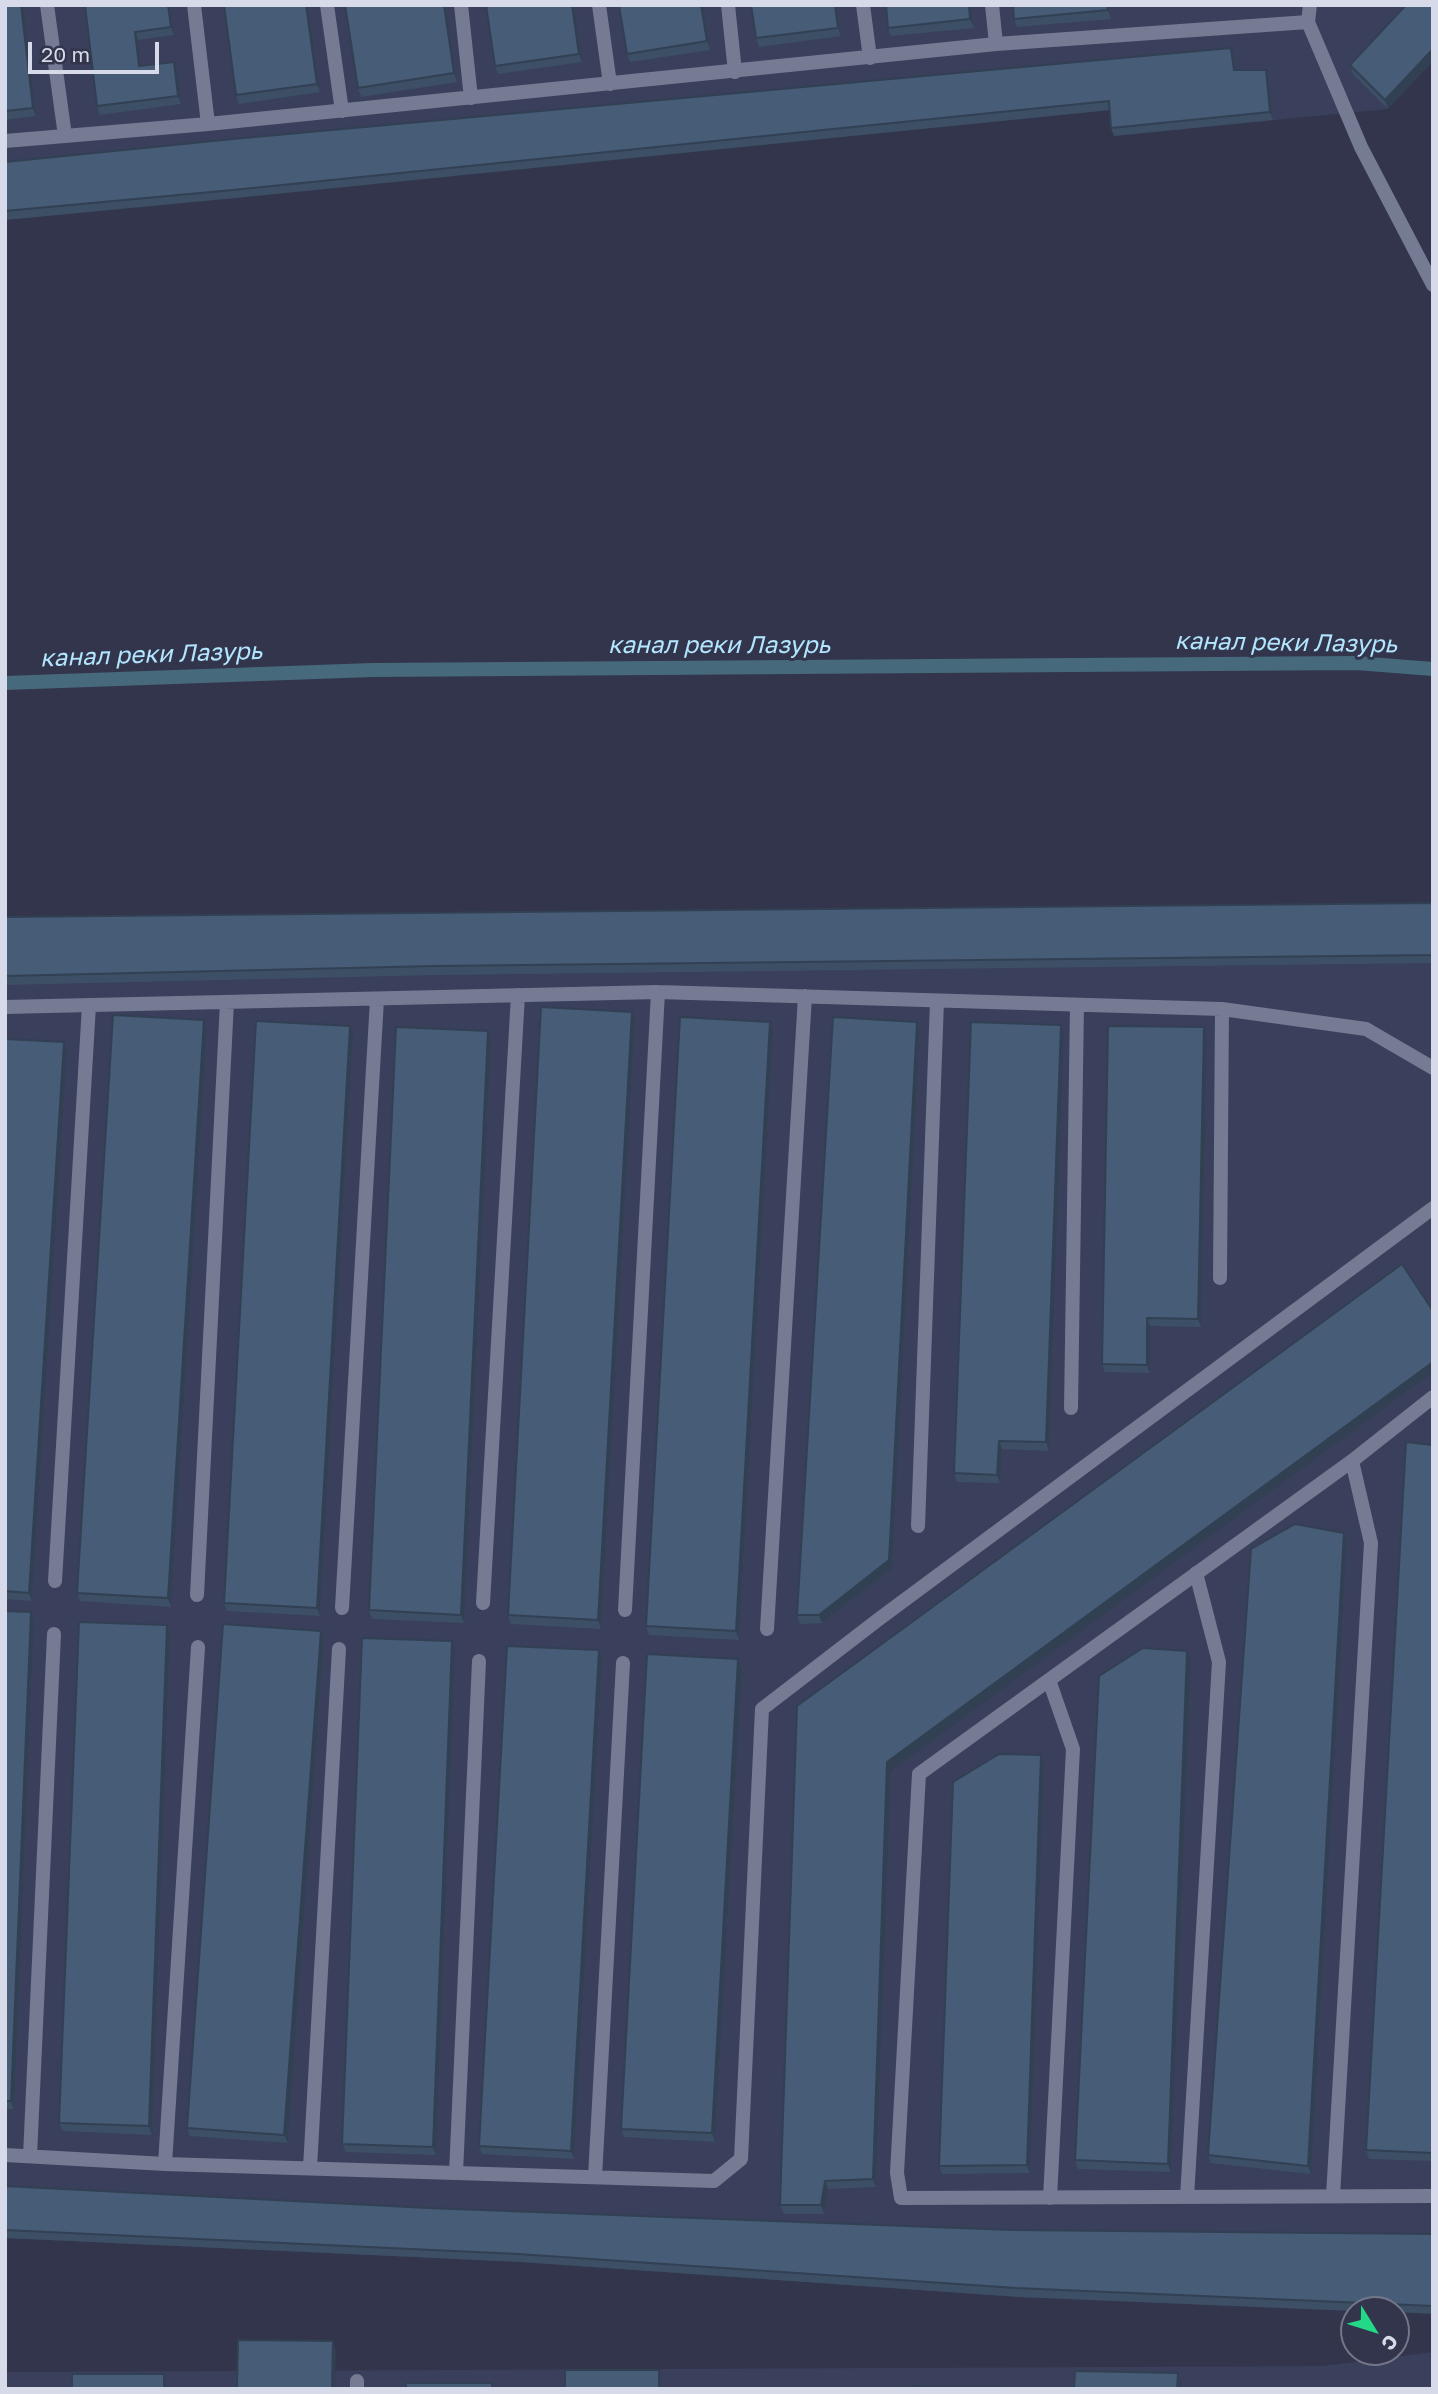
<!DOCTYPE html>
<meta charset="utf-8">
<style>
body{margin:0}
#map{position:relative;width:1438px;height:2394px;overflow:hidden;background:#32354b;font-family:"Golos Text",sans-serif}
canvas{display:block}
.frame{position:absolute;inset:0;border:7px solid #d7dae8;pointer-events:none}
.north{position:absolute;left:1340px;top:2296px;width:70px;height:70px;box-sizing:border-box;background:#32354b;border:2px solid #74778a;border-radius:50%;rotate:128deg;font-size:19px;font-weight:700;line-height:28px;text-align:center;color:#d7dae8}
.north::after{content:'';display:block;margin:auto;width:24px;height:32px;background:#23d887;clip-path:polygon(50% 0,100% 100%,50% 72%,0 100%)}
.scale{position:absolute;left:28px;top:42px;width:131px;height:32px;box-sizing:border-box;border:4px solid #d7dae8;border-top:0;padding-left:9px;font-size:21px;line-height:24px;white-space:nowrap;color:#d7dae8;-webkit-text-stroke:5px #32354b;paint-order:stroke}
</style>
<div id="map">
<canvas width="1438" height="2394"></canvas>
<div class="frame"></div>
<div class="north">С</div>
<div class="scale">20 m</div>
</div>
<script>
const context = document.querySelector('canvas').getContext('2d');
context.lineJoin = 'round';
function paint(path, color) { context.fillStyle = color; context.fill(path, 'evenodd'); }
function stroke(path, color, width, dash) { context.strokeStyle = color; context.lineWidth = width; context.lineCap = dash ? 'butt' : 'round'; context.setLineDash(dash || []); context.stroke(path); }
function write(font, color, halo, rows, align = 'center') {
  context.font = font + ' "Golos Text",sans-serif'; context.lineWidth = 6; context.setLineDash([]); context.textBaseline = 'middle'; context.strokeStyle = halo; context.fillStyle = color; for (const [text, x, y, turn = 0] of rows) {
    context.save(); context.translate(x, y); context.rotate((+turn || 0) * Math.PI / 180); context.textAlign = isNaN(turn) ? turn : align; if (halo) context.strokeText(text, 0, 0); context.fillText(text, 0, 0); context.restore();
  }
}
const built = new Path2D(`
 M 5,5 L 1433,5 L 1433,61 L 1388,109 L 1114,136 L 1112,110 L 5,220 Z
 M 1433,913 L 1433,2314 L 1396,2312 L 1396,2310 L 1354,2311 L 1019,2297 L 521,2262 L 5,2238 L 5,927 Z
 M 1433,2352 L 1433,2389 L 5,2389 L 5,2372 L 1323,2366 Z`);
const stream = new Path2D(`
 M 5,683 L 373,670 L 1356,663 L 1433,669`);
const service = new Path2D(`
 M 47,5 L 65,136
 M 194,5 L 208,124
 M 327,5 L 342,111
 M 461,5 L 471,98
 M 599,5 L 610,84
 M 728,5 L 735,72
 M 863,5 L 870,58
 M 992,5 L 996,44
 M 1310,5 L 1308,22 L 1361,147 L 1433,285
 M 5,141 L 208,124 L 996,44 L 1308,22
 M 5,1007 L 658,992 L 1222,1009 L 1366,1029 L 1433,1068
 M 1220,1278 L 1222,1009
 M 1433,1397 L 1352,1461 L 919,1774 L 897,2173 L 901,2198 L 1433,2196
 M 1071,1408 L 1077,1005
 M 918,1526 L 937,1001
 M 55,1581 L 89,1005
 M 197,1595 L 227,1002
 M 483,1603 L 518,995
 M 342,1608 L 377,999
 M 625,1610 L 658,992
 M 767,1629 L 805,996
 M 1049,1680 L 1073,1749 L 1050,2198
 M 5,2155 L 165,2164 L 714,2181 L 741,2159 L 762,1709 L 879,1619 L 1433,1208
 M 30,2156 L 54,1634
 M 165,2164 L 198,1647
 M 310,2168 L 339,1649
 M 456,2173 L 479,1661
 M 595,2177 L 623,1663
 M 1333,2196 L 1371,1543 L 1352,1461
 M 1187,2197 L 1219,1662 L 1196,1573
 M 357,2389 L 357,2381`);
const wall = new Path2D(`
 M 5,5 L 36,116 L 5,120 Z
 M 85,5 L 170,5 L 174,35 L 138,40 L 141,66 L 174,62 L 177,70 L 181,104 L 100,115 L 97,106 Z
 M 308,5 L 320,92 L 239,104 L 236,95 Z
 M 345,5 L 446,5 L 457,82 L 361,97 L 358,88 Z
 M 486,5 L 574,5 L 582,62 L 498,74 L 495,66 Z
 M 619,5 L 703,5 L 710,50 L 630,62 L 627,54 Z
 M 837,5 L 841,36 L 759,47 L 756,38 Z
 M 971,5 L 974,28 L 891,36 L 888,28 Z
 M 1109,5 L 1111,19 L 1017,27 L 1014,19 Z
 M 1406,5 L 1388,109 L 1353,74 L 1350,65 Z
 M 1231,48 L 1234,56 L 1236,70 L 1266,70 L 1269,78 L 1273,120 L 1114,136 L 1111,128 L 1110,110 L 236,198 L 5,220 L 5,162 Z
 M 1433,903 L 1433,963 L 437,975 L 5,985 L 5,917 Z
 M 204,1020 L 207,1029 L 171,1607 L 80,1601 L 77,1593 Z
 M 635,1021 L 601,1629 L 511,1624 L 508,1615 Z
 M 917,1022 L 920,1030 L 892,1569 L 822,1623 L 800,1624 L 797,1615 Z
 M 1061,1025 L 1064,1034 L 1049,1451 L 1002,1449 L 1000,1483 L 957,1482 L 954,1473 Z
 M 1204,1027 L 1207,1036 L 1201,1327 L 1150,1326 L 1150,1373 L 1105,1372 L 1102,1364 Z
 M 773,1031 L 739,1640 L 649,1635 L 646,1626 Z
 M 353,1034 L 320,1616 L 227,1611 L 224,1603 Z
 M 5,1039 L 64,1042 L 67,1051 L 32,1601 L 5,1599 Z
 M 491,1040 L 464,1623 L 372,1619 L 369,1610 Z
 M 1433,1445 L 1433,2161 L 1369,2159 L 1366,2150 Z
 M 1344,1533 L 1347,1541 L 1311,2174 L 1211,2163 L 1208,2155 Z
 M 5,1611 L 31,1612 L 34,1621 L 14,2109 L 5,2109 Z
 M 170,1634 L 152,2135 L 63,2131 L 59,2123 Z
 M 324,1639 L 288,2143 L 190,2136 L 187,2128 Z
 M 455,1650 L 436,2155 L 346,2152 L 342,2144 Z
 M 599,1650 L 602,1659 L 574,2159 L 482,2154 L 479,2146 Z
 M 738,1659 L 742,1668 L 715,2142 L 624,2137 L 621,2129 Z
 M 1191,1659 L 1171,2172 L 1078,2169 L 1075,2160 Z
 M 1041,1755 L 1044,1764 L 1030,2173 L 942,2174 L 939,2166 Z
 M 891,1771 L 876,2187 L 828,2189 L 824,2214 L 784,2214 L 780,2205 Z
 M 5,2186 L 428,2208 L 1012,2230 L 1433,2234 L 1433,2314 L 1396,2312 L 1396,2310 L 1354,2311 L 1019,2297 L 521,2262 L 5,2238 Z`);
const shadedWall = new Path2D(`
 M 21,5 L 23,5 L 36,116 L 33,108 Z
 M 168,5 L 170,5 L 174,35 L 171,27 Z
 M 306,5 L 308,5 L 320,92 L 317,84 Z
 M 444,5 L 446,5 L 457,82 L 454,73 Z
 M 572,5 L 574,5 L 582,62 L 579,54 Z
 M 701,5 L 703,5 L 710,50 L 707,41 Z
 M 835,5 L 837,5 L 841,36 L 838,28 Z
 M 969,5 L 971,5 L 974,28 L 970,19 Z
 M 1107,5 L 1109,5 L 1111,19 L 1108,10 Z
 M 135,32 L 138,40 L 142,75 L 139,66 Z
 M 1231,48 L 1234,56 L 1237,79 L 1234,70 Z
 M 1433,49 L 1433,61 L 1388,109 L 1385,100 Z
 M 174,62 L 177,70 L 181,104 L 178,96 Z
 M 1266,70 L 1269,78 L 1273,120 L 1270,112 Z
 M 632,1012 L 635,1021 L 601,1629 L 598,1620 Z
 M 204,1020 L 207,1029 L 171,1607 L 168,1598 Z
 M 770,1022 L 773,1031 L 739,1640 L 736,1631 Z
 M 917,1022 L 920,1030 L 892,1569 L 822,1623 L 819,1615 Z
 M 1061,1025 L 1064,1034 L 1049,1451 L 1046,1442 Z
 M 350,1026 L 353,1034 L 320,1616 L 317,1608 Z
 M 1204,1027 L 1207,1036 L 1201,1327 L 1198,1319 Z
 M 488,1031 L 491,1040 L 464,1623 L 461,1615 Z
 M 64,1042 L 67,1051 L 32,1601 L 29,1593 Z
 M 1147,1318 L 1150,1326 L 1150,1373 L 1147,1365 Z
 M 1433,1362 L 1433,1372 L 891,1771 L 876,2187 L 873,2179 L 887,1762 Z
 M 999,1441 L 1002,1449 L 1000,1483 L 997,1475 Z
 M 1344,1533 L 1347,1541 L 1311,2174 L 1308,2166 Z
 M 31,1612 L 34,1621 L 14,2109 L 11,2101 Z
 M 167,1625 L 170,1634 L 152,2135 L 149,2126 Z
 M 321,1631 L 324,1639 L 288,2143 L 284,2135 Z
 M 452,1641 L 455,1650 L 436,2155 L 433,2147 Z
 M 599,1650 L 602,1659 L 574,2159 L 571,2151 Z
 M 1187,1651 L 1191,1659 L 1171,2172 L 1168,2164 Z
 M 738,1659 L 742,1668 L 715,2142 L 712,2133 Z
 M 1041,1755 L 1044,1764 L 1030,2173 L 1027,2165 Z
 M 825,2181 L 828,2189 L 824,2214 L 821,2205 Z
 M 333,2341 L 336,2350 L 335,2389 L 332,2389 Z
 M 659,2370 L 662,2378 L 662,2389 L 659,2389 Z
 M 1178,2373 L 1181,2381 L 1180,2389 L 1177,2389 Z
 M 164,2374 L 167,2383 L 167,2389 L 164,2389 Z`);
const building = new Path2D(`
 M 5,5 L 21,5 L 33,108 L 5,111 Z
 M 85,5 L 168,5 L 171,27 L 135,32 L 139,66 L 174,62 L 178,96 L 97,106 Z
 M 224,5 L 306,5 L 317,84 L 236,95 Z
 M 345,5 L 444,5 L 454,73 L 358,88 Z
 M 486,5 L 572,5 L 579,54 L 495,66 Z
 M 619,5 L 701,5 L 707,41 L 627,54 Z
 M 751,5 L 835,5 L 838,28 L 756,38 Z
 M 886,5 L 969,5 L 970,19 L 888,28 Z
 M 1013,5 L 1107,5 L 1108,10 L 1014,19 Z
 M 1406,5 L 1433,5 L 1433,49 L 1385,100 L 1350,65 Z
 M 1231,48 L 1234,70 L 1266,70 L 1270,112 L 1111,128 L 1109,101 L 233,190 L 5,211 L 5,162 L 233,139 Z
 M 1433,903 L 1433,955 L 434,966 L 5,976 L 5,917 Z
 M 541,1007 L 632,1012 L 598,1620 L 508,1615 Z
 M 113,1015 L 204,1020 L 168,1598 L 77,1593 Z
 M 680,1017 L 770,1022 L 736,1631 L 646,1626 Z
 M 833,1017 L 917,1022 L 889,1560 L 819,1615 L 797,1615 Z
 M 256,1021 L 350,1026 L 317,1608 L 224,1603 Z
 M 971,1022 L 1061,1025 L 1046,1442 L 999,1441 L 997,1475 L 954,1473 Z
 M 1108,1026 L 1204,1027 L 1198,1319 L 1147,1318 L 1147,1365 L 1102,1364 Z
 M 396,1027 L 488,1031 L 461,1615 L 369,1610 Z
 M 5,1039 L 64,1042 L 29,1593 L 5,1591 Z
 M 1402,1264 L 1433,1311 L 1433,1362 L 887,1762 L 873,2179 L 825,2181 L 821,2205 L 780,2205 L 797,1706 Z
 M 1406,1442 L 1433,1445 L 1433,2153 L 1366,2150 Z
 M 1295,1524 L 1344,1533 L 1308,2166 L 1208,2155 L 1251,1549 Z
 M 5,1611 L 31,1612 L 11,2101 L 5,2101 Z
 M 79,1622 L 167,1625 L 149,2126 L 59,2123 Z
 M 223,1624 L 321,1631 L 284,2135 L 187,2128 Z
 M 362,1638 L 452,1641 L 433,2147 L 342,2144 Z
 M 507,1646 L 599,1650 L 571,2151 L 479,2146 Z
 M 1143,1648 L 1187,1651 L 1168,2164 L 1075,2160 L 1099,1676 Z
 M 647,1654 L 738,1659 L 712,2133 L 621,2129 Z
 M 999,1754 L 1041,1755 L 1027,2165 L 939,2166 L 953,1782 Z
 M 5,2186 L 428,2208 L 1012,2230 L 1433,2234 L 1433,2306 L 1016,2288 L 518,2254 L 5,2230 Z
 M 238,2340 L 333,2341 L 332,2389 L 237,2389 Z
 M 565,2370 L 659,2370 L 659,2389 L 565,2389 Z
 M 1075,2371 L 1178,2373 L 1177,2389 L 1074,2389 Z
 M 72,2374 L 164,2374 L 164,2389 L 72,2389 Z
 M 406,2383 L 492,2383 L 492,2389 L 406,2389 Z
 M 909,2386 L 1001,2387 L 1001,2389 L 909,2389 Z`);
const waterNames = [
 ["канал реки Лазурь",1286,643,1],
 ["канал реки Лазурь",719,645],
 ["канал реки Лазурь",151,655,-2]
];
paint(built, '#3a3f5b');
stroke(stream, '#466a7b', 14);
stroke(service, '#767b94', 14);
paint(wall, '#3d4f65');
paint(shadedWall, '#324053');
paint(building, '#475c76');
stroke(building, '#324053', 2);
write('italic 24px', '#b2e6ff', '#32354b', waterNames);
</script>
